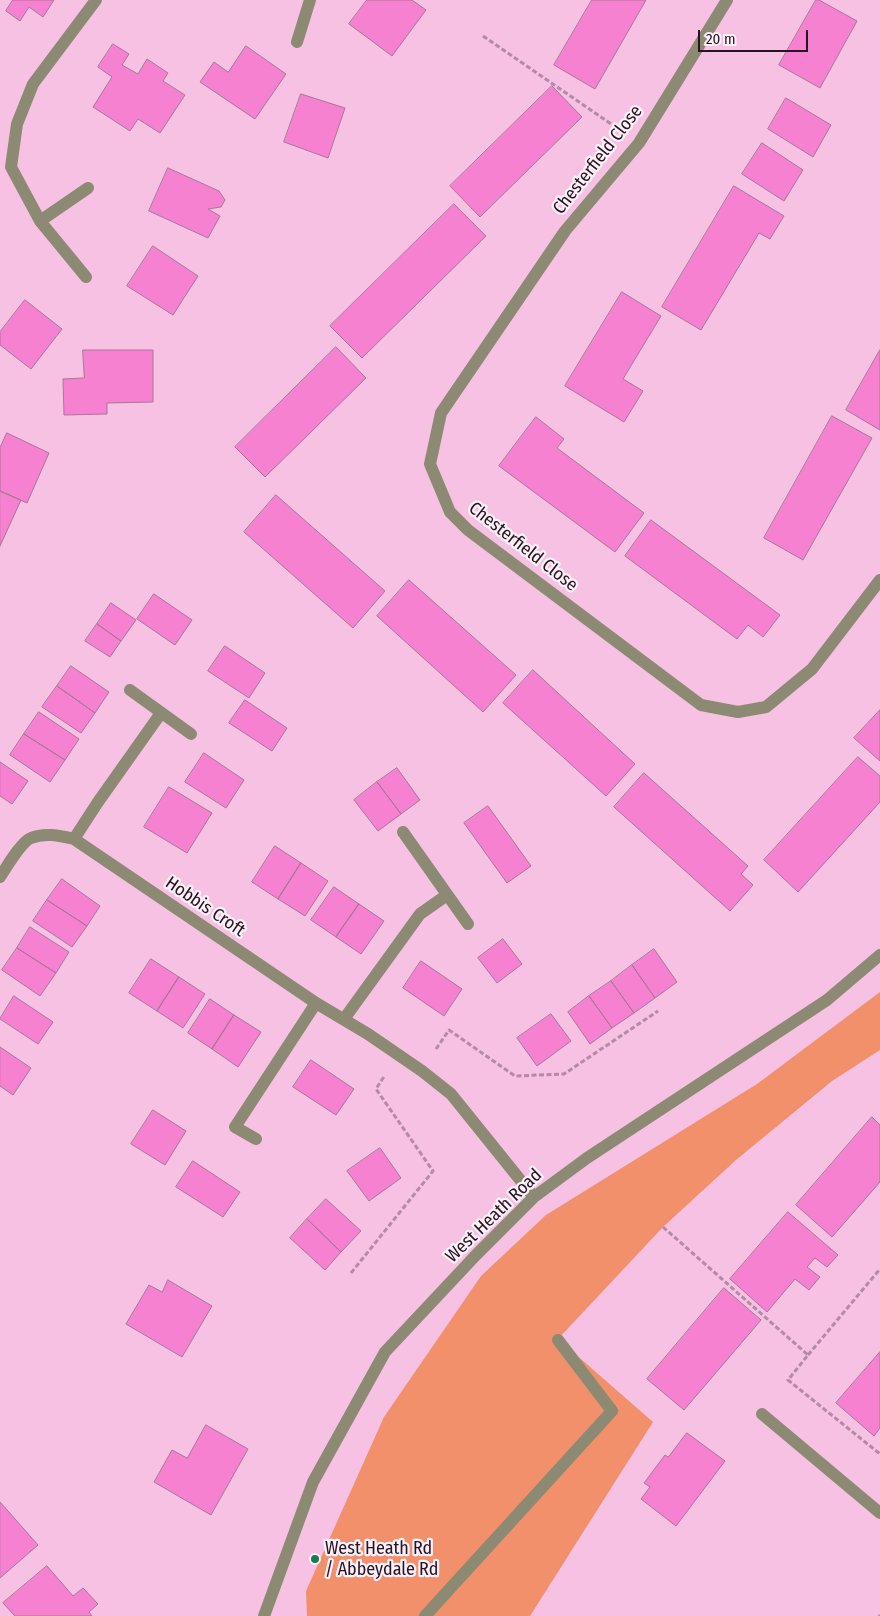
<!DOCTYPE html>
<style>
body{margin:0}
#map{position:relative;width:880px;height:1616px;overflow:hidden;background:#f6c1e3;font-family:"Fira Sans Condensed",sans-serif}
canvas{display:block}
.scale{position:absolute;left:698px;top:30px;width:110px;height:22px;box-sizing:border-box;border:2px solid #271421;border-top:0;padding-left:6px;font-size:15px;line-height:18px;white-space:nowrap;color:#271421;-webkit-text-stroke:4px #fcf1f8;paint-order:stroke}
</style>
<div id="map">
<canvas width="880" height="1616"></canvas>
<div class="scale">20 m</div>
</div>
<script>
const context = document.querySelector('canvas').getContext('2d');
context.lineJoin = 'round';
function paint(path, color) { context.fillStyle = color; context.fill(path, 'evenodd'); }
function stroke(path, color, width, dash) { context.strokeStyle = color; context.lineWidth = width; context.lineCap = dash ? 'butt' : 'round'; context.setLineDash(dash || []); context.stroke(path); }
function write(font, color, halo, rows, align = 'center') {
  context.font = font + ' "Fira Sans Condensed",sans-serif'; context.lineWidth = 4.5; context.setLineDash([]); context.textBaseline = 'middle'; context.strokeStyle = halo; context.fillStyle = color; for (const [text, x, y, turn = 0] of rows) {
    context.save(); context.translate(x, y); context.rotate((+turn || 0) * Math.PI / 180); context.textAlign = isNaN(turn) ? turn : align; if (halo) context.strokeText(text, 0, 0); context.fillText(text, 0, 0); context.restore();
  }
}
const green = new Path2D(`
 M 880,992 L 880,1050 L 832,1081 L 736,1160 L 663,1227 L 558,1339 L 653,1422 L 530,1616 L 307,1616 L 306,1591 L 384,1417 L 481,1276 L 546,1215 L 757,1084 Z`);
const building = new Path2D(`
 M 13,0 L 54,0 L 43,17 L 29,7 L 20,21 L 6,11 Z
 M 367,0 L 412,0 L 426,10 L 392,56 L 349,24 Z
 M 592,0 L 646,0 L 595,89 L 554,65 Z
 M 816,0 L 819,0 L 857,21 L 820,88 L 779,65 Z
 M 113,44 L 129,54 L 122,65 L 138,74 L 147,59 L 168,73 L 163,81 L 185,95 L 160,133 L 138,119 L 130,131 L 93,107 L 112,77 L 98,67 Z
 M 246,46 L 286,74 L 255,119 L 200,82 L 214,62 L 228,72 Z
 M 552,86 L 582,117 L 480,217 L 450,186 Z
 M 301,94 L 345,108 L 328,158 L 284,142 Z
 M 786,98 L 831,125 L 813,157 L 768,129 Z
 M 762,143 L 803,170 L 784,201 L 742,174 Z
 M 168,168 L 219,191 L 225,200 L 221,207 L 208,209 L 220,216 L 208,238 L 149,211 Z
 M 734,186 L 784,216 L 770,239 L 759,233 L 701,330 L 662,307 Z
 M 454,204 L 486,236 L 362,358 L 330,326 Z
 M 153,246 L 198,276 L 173,315 L 127,286 Z
 M 622,292 L 661,316 L 623,379 L 643,391 L 624,422 L 565,386 Z
 M 25,300 L 62,329 L 31,369 L 0,345 L 0,332 Z
 M 336,347 L 366,378 L 265,477 L 235,447 Z
 M 83,350 L 153,350 L 153,402 L 107,403 L 107,414 L 64,415 L 63,379 L 84,378 Z
 M 880,350 L 880,430 L 846,410 Z
 M 832,416 L 872,438 L 803,560 L 764,538 Z
 M 536,417 L 564,439 L 557,448 L 644,513 L 615,552 L 499,466 Z
 M 7,433 L 49,453 L 27,503 L 0,491 L 0,448 Z
 M 0,491 L 21,500 L 0,546 Z
 M 276,495 L 385,591 L 353,628 L 244,532 Z
 M 651,520 L 780,615 L 763,637 L 748,625 L 737,639 L 625,556 Z
 M 409,580 L 516,675 L 483,712 L 377,616 Z
 M 154,594 L 192,620 L 175,645 L 137,619 Z
 M 111,603 L 136,620 L 121,641 L 97,624 Z
 M 97,624 L 121,641 L 110,657 L 85,641 Z
 M 225,646 L 265,673 L 249,698 L 208,671 Z
 M 71,666 L 109,692 L 95,713 L 57,686 Z
 M 533,670 L 635,764 L 606,796 L 503,703 Z
 M 57,686 L 95,713 L 81,733 L 42,707 Z
 M 245,700 L 287,728 L 272,751 L 229,723 Z
 M 880,710 L 880,761 L 854,738 Z
 M 39,712 L 79,739 L 65,760 L 24,734 Z
 M 24,734 L 65,760 L 50,782 L 10,755 Z
 M 204,753 L 244,780 L 226,808 L 185,782 Z
 M 858,757 L 880,776 L 880,802 L 798,892 L 764,860 Z
 M 0,762 L 28,781 L 12,804 L 0,796 Z
 M 397,768 L 420,800 L 401,814 L 377,782 Z
 M 644,773 L 748,866 L 741,874 L 753,885 L 730,911 L 614,807 Z
 M 377,782 L 401,814 L 378,831 L 354,800 Z
 M 169,787 L 212,813 L 187,853 L 144,827 Z
 M 488,806 L 531,866 L 507,883 L 464,823 Z
 M 275,846 L 301,863 L 278,899 L 252,882 Z
 M 301,863 L 328,881 L 305,916 L 278,899 Z
 M 62,879 L 100,906 L 87,926 L 47,900 Z
 M 334,887 L 359,904 L 336,937 L 311,920 Z
 M 47,900 L 87,926 L 72,947 L 33,921 Z
 M 359,904 L 384,921 L 361,954 L 336,937 Z
 M 30,927 L 69,952 L 56,973 L 17,948 Z
 M 503,939 L 522,964 L 497,983 L 478,958 Z
 M 17,948 L 56,973 L 40,996 L 2,970 Z
 M 654,949 L 677,982 L 655,998 L 632,965 Z
 M 151,959 L 179,977 L 157,1011 L 129,993 Z
 M 421,961 L 462,989 L 444,1016 L 403,988 Z
 M 632,965 L 655,998 L 634,1013 L 611,981 Z
 M 179,977 L 205,994 L 183,1028 L 157,1011 Z
 M 611,981 L 634,1013 L 612,1028 L 589,996 Z
 M 14,996 L 53,1022 L 38,1044 L 0,1019 Z
 M 589,996 L 612,1028 L 590,1044 L 568,1012 Z
 M 210,999 L 234,1015 L 212,1049 L 188,1033 Z
 M 551,1014 L 571,1041 L 537,1066 L 517,1038 Z
 M 234,1015 L 261,1032 L 238,1067 L 212,1049 Z
 M 0,1047 L 31,1068 L 13,1095 L 0,1086 Z
 M 311,1060 L 354,1089 L 336,1115 L 293,1087 Z
 M 153,1110 L 186,1131 L 165,1165 L 131,1144 Z
 M 872,1117 L 880,1125 L 880,1182 L 832,1237 L 796,1205 Z
 M 380,1148 L 401,1178 L 369,1201 L 347,1171 Z
 M 193,1161 L 240,1192 L 223,1217 L 176,1187 Z
 M 326,1199 L 361,1231 L 341,1252 L 307,1219 Z
 M 788,1212 L 838,1255 L 827,1267 L 815,1258 L 807,1267 L 820,1277 L 809,1290 L 795,1279 L 767,1312 L 730,1279 Z
 M 307,1219 L 341,1252 L 325,1270 L 290,1238 Z
 M 168,1280 L 212,1306 L 182,1357 L 126,1324 L 149,1285 L 162,1292 Z
 M 724,1288 L 761,1320 L 684,1410 L 647,1379 Z
 M 880,1352 L 880,1428 L 874,1436 L 836,1403 Z
 M 206,1425 L 248,1449 L 211,1515 L 154,1482 L 172,1450 L 187,1458 Z
 M 687,1433 L 725,1461 L 676,1526 L 641,1499 L 650,1487 L 644,1483 L 665,1455 L 668,1457 Z
 M 0,1502 L 38,1545 L 0,1578 Z
 M 47,1566 L 73,1596 L 83,1588 L 98,1604 L 89,1612 L 92,1616 L 15,1616 L 3,1603 Z`);
const path = new Path2D(`
 M 483,36 L 617,128
 M 436,1049 L 449,1030 L 515,1076 L 564,1074 L 658,1011
 M 663,1227 L 808,1355 L 788,1380 L 880,1454
 M 351,1273 L 433,1171 L 376,1089 L 385,1075
 M 808,1355 L 880,1269
 M 879,1616 L 880,1615`);
const minor = new Path2D(`
 M 727,0 L 639,143 L 565,231 L 441,413 L 430,464 L 450,512 L 468,530 L 701,705 L 738,712 L 766,707 L 812,669 L 880,580
 M 297,42 L 310,0
 M 40,221 L 88,188
 M 86,277 L 40,221 L 11,167 L 17,124 L 33,84 L 96,0
 M 130,690 L 191,734
 M 403,832 L 468,924
 M 74,839 L 98,802 L 161,713
 M 0,877 C 6,868 21,842 31,838 C 45,832 61,836 74,839 L 316,1003 L 368,1034 L 422,1071 L 451,1094 L 534,1197
 M 344,1019 L 420,914 L 447,895
 M 256,1139 L 235,1127 L 316,1003
 M 762,1414 L 880,1513
 M 264,1616 L 313,1482 L 385,1352 L 476,1255 L 534,1197 L 587,1158 L 827,1000 L 880,955
 M 425,1616 L 612,1411 L 558,1340`);
const markers = [
 [315,1559,5,"#197b53"]
];
const streetNames = [
 ["Chesterfield Close",598,160,-52],
 ["Chesterfield Close",523,547,38],
 ["Hobbis Croft",205,907,34],
 ["West Heath Road",494,1216,-44]
];
const poiNames = [
 ["West Heath Rd",325,1549],
 ["/ Abbeydale Rd",325,1570]
];
paint(green, '#f2906c');
paint(building, '#f581d0');
stroke(building, '#a87797', 1);
stroke(path, '#b48aa5', 3, [5, 2.5]);
stroke(minor, '#8d8a73', 12);
for (const [x, y, r, color] of markers) { const dot = new Path2D(); dot.arc(x, y, r, 0, 2 * Math.PI); context.fillStyle = color; context.fill(dot); stroke(dot, '#fcf1f8', 2); }
write('18px', '#271421', '#fcf1f8', streetNames);
write('18px', '#271421', '#fcf1f8', poiNames, 'left');
</script>
